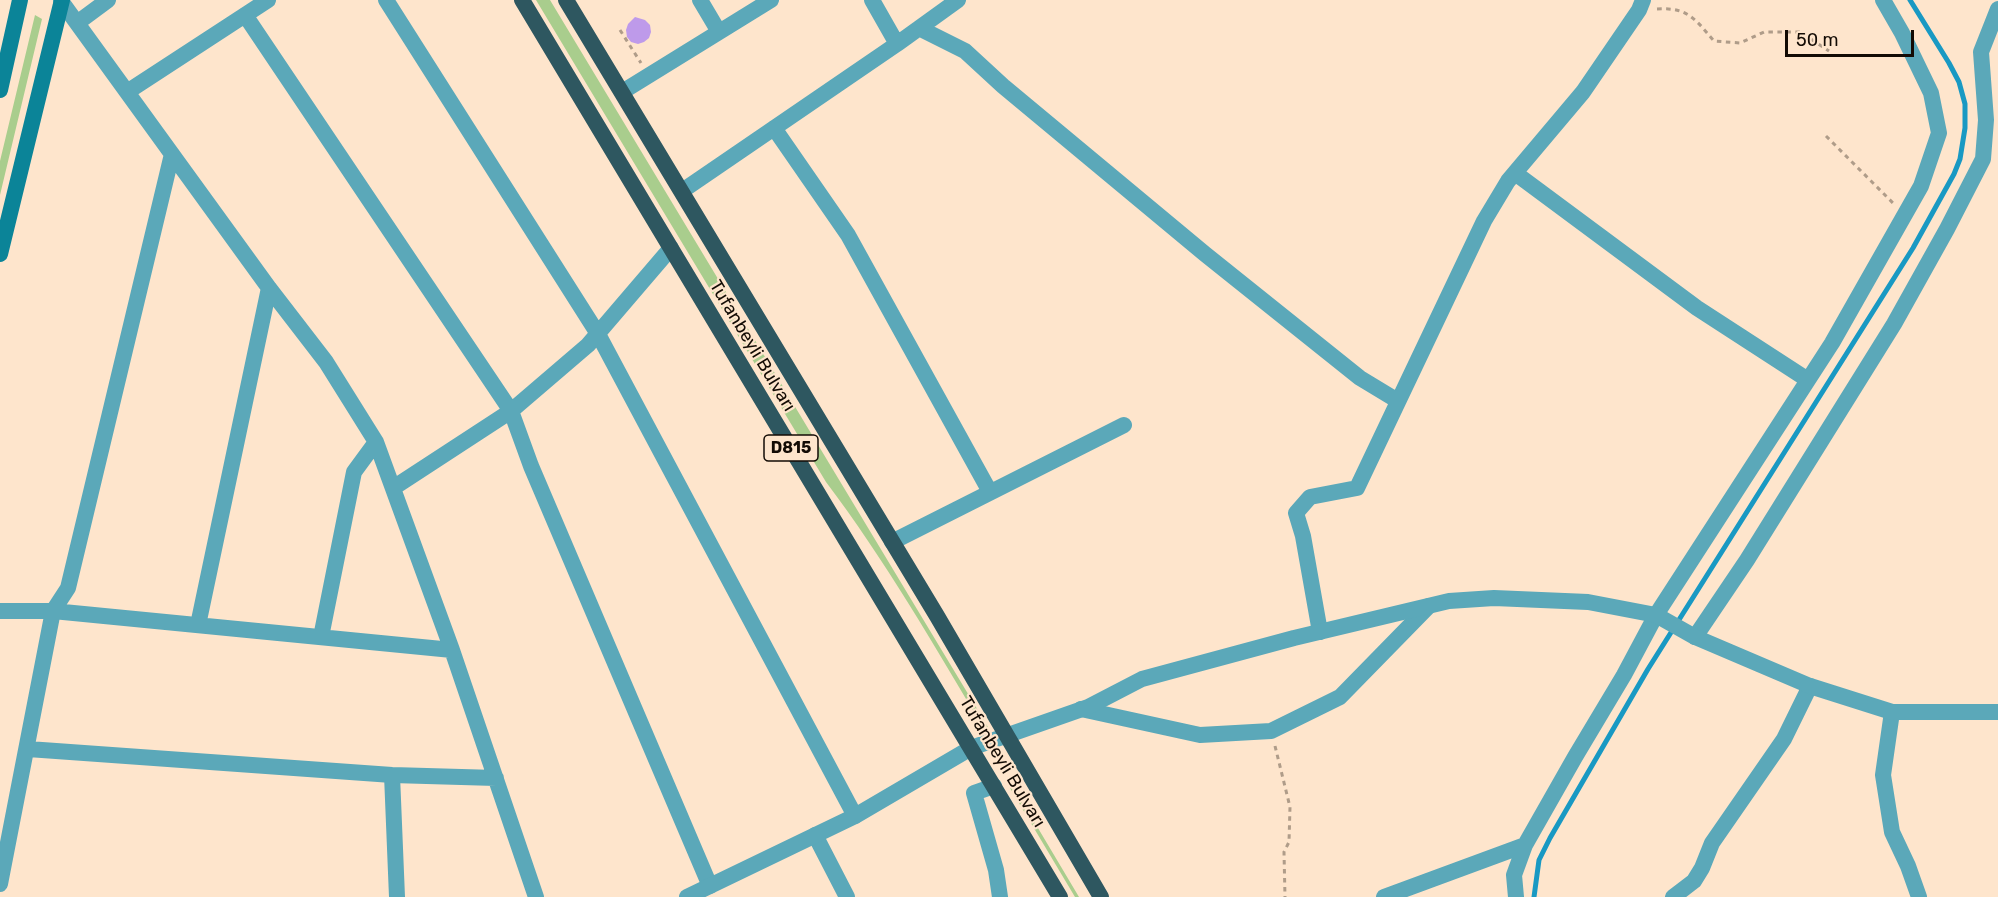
<!DOCTYPE html>
<meta charset="utf-8">
<style>
body{margin:0}
#map{position:relative;width:1998px;height:897px;overflow:hidden;background:#fee5cc;font-family:Rubik,sans-serif}
canvas{display:block}
.scale{position:absolute;left:1785px;top:30px;width:129px;height:27px;box-sizing:border-box;border:3px solid #130b04;border-top:0;padding-left:8px;font-size:18px;line-height:21px;white-space:nowrap;color:#130b04;-webkit-text-stroke:4px #fee5cc;paint-order:stroke}
</style>
<div id="map">
<canvas width="1998" height="897"></canvas>
<div class="scale">50 m</div>
</div>
<script>
const context = document.querySelector('canvas').getContext('2d');
context.lineJoin = 'round';
function paint(path, color) { context.fillStyle = color; context.fill(path, 'evenodd'); }
function stroke(path, color, width, dash) { context.strokeStyle = color; context.lineWidth = width; context.lineCap = dash ? 'butt' : 'round'; context.setLineDash(dash || []); context.stroke(path); }
function write(font, color, halo, rows, align = 'center') {
  context.font = font + ' Rubik,sans-serif'; context.lineWidth = 4.5; context.setLineDash([]); context.textBaseline = 'middle'; context.strokeStyle = halo; context.fillStyle = color; for (const [text, x, y, turn = 0] of rows) {
    context.save(); context.translate(x, y); context.rotate((+turn || 0) * Math.PI / 180); context.textAlign = isNaN(turn) ? turn : align; if (halo) context.strokeText(text, 0, 0); context.fillText(text, 0, 0); context.restore();
  }
}
const green = new Path2D(`
 M 536,0 L 550,0 L 988,727 L 984,729 C 934,645 885,560 826,482 Z
 M 35,15 L 42,19 L 0,195 L 0,161 Z
 M 1010,781 L 1079,897 L 1075,897 L 1007,783 Z`);
const stream = new Path2D(`
 M 1534,897 L 1539,860 L 1550,838 L 1648,669 L 1913,248 L 1954,174 L 1960,159 L 1965,128 L 1965,104 L 1959,82 L 1949,63 L 1910,0`);
const building = new Path2D(`
 M 635,17 L 645,20 L 650,25 L 651,32 L 649,38 L 644,42 L 638,44 L 631,42 L 627,37 L 626,30 L 628,24 Z`);
const path = new Path2D(`
 M 1657,9 C 1688,7 1695,19 1714,41 L 1740,43 L 1764,32 L 1800,32 L 1829,51
 M 620,30 L 641,63
 M 1826,136 L 1893,203
 M 1275,746 L 1290,807 L 1289,842 L 1284,852 L 1285,897`);
const minor = new Path2D(`
 M 386,0 L 598,334 L 855,816
 M 700,0 L 719,32
 M 872,0 L 897,44
 M 61,1 L 269,288 L 326,362 L 376,442 L 452,650 L 536,897
 M 245,15 L 511,411 L 531,466 L 710,886
 M 77,23 L 108,0
 M 919,28 L 965,51 L 1003,86 L 1205,254 L 1360,378 L 1398,401
 M 127,92 L 268,0
 M 622,92 L 771,0
 M 774,128 L 848,235 L 990,492
 M 1515,173 L 1697,308 L 1808,380
 M 682,191 L 897,44 L 958,0
 M 393,488 L 511,411 L 588,345 L 671,248
 M 892,542 L 1124,425
 M 0,611 L 53,611 L 452,650
 M 198,625 L 269,288
 M 1320,632 L 1303,536 L 1296,513 L 1310,497 L 1357,488 L 1484,221 L 1508,181 L 1583,92 L 1639,10 L 1643,0
 M 321,637 L 354,472 L 376,442
 M 1695,637 L 1747,560 L 1894,324 L 1947,229 L 1983,159 L 1986,120 L 1981,52 L 1998,9
 M 1081,709 L 1200,735 L 1271,731 L 1340,697 L 1429,606
 M 1892,712 L 1883,775 L 1892,832 L 1908,866 L 1919,897
 M 28,749 L 392,775 L 496,778
 M 392,775 L 397,897
 M 994,786 L 974,793 L 996,870 L 1000,897
 M 815,835 L 847,897
 M 0,884 L 53,611 L 68,588 L 172,154
 M 1384,897 L 1525,845
 M 1516,897 L 1514,875 L 1525,845 L 1575,757 L 1624,675 L 1656,615 L 1832,343 L 1921,186 L 1939,133 L 1931,93 L 1902,33 L 1883,0
 M 1673,897 L 1694,881 L 1702,868 L 1712,843 L 1784,739 L 1810,686`);
const tertiary = new Path2D(`
 M 687,897 L 855,816 L 971,748 L 1088,707 L 1142,679 L 1294,638 L 1449,601 L 1494,598 L 1588,602 L 1656,615 L 1695,637 L 1810,686 L 1892,712 L 1998,712`);
const secondary = new Path2D(`
 M 0,90 L 20,0
 M 0,254 L 62,0`);
const trunk = new Path2D(`
 M 522,0 L 1060,897
 M 566,0 L 937,616 L 1101,897`);
const shields = [
 [791,448,54]
];
const shieldNames = [
 ["D815",791,448]
];
const streetNames = [
 ["Tufanbeyli Bulvarı",752,346,59],
 ["Tufanbeyli Bulvarı",1002,762,59]
];
paint(green, '#a9cd8d');
stroke(stream, '#1999c3', 5);
paint(building, '#be9aea');
stroke(path, '#af9c89', 3, [4.5, 4.5]);
stroke(minor, '#5ba8b9', 16);
stroke(tertiary, '#5ba8b9', 16);
stroke(secondary, '#0b8498', 16);
stroke(trunk, '#2e5760', 16);
for (const [x, y, w] of shields) { const box = new Path2D(); box.roundRect(x - w / 2, y - 13, w, 26, 4.5); context.fillStyle = '#fee5cc'; context.fill(box); stroke(box, '#130b04', 1.5); }
write('bold 16px', '#130b04', null, shieldNames);
write('18px', '#130b04', '#fee5cc', streetNames);
</script>
